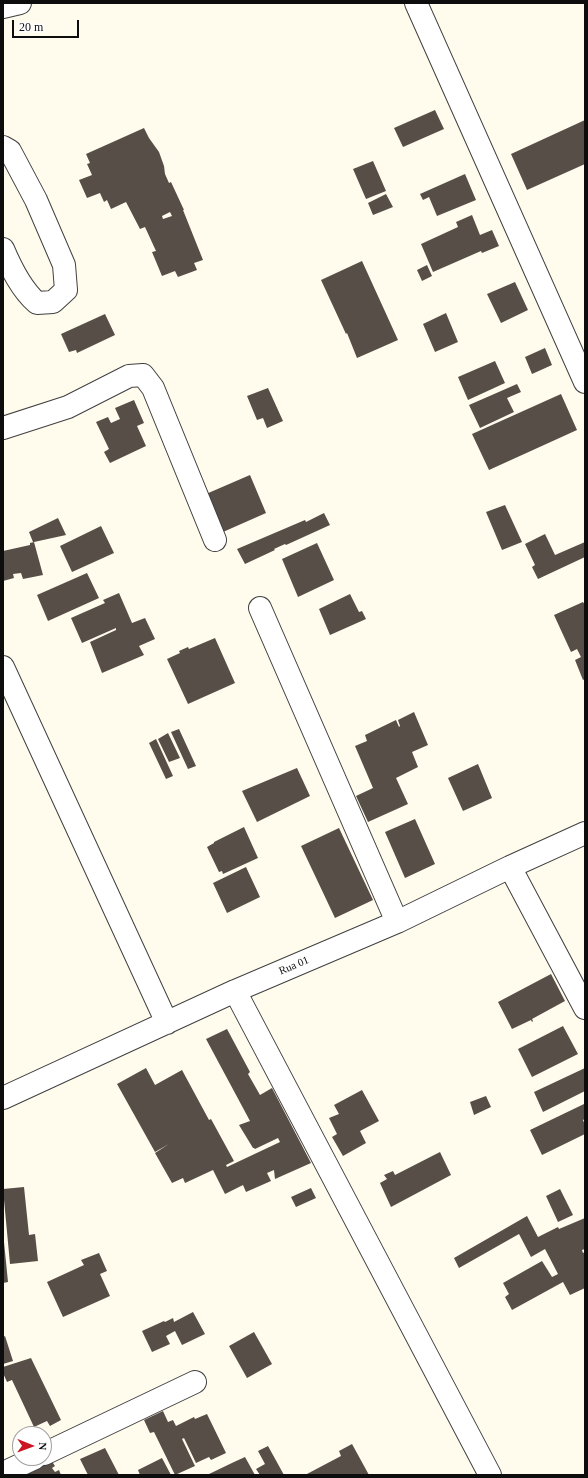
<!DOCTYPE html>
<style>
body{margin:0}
#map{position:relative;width:588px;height:1478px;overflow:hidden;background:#fffbed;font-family:"Times New Roman",serif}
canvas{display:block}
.frame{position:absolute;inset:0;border:4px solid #0d0d0d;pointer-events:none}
.north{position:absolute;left:12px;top:1426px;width:40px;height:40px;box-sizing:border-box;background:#fff;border:1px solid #9e9e9e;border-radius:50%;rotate:91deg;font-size:11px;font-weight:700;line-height:16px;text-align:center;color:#0d0d0d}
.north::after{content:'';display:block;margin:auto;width:14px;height:18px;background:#cb1723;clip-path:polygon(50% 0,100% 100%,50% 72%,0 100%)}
.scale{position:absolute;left:12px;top:20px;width:67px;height:18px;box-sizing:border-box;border:2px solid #0d0d0d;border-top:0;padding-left:5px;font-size:12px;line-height:14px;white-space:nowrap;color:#0d0d0d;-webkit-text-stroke:3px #fff;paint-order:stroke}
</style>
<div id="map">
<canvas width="588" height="1478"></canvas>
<div class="frame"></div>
<div class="north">N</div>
<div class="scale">20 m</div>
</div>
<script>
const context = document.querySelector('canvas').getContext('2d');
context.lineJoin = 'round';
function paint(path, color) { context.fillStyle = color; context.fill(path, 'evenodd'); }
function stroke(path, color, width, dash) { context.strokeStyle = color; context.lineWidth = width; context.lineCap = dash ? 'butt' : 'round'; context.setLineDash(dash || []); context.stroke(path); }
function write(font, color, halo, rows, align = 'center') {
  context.font = font + ' "Times New Roman",serif'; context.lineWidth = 4; context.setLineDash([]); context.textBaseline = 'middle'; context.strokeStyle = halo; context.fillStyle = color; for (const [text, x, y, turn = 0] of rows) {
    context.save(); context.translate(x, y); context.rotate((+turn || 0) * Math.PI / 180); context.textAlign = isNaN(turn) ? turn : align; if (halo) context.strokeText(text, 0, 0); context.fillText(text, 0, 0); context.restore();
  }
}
const building = new Path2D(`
 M 435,110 L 444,129 L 403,147 L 394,128 Z
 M 585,120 L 585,164 L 527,190 L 511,154 Z
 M 144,128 L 149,138 L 159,152 L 164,166 L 165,174 L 169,183 L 171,182 L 184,210 L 183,210 L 203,260 L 194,263 L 197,270 L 178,277 L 175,271 L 162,276 L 152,252 L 156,251 L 145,227 L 140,229 L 126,202 L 111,209 L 107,200 L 104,202 L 100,193 L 87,198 L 79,180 L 92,175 L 87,164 L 90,163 L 86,154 ZM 170,212 L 172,216 L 163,219 L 162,216 Z
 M 373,161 L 386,191 L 366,199 L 353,169 Z
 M 465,174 L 476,200 L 437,216 L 429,197 L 423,200 L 420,194 Z
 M 386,194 L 393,207 L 373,215 L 368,203 Z
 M 472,215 L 480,235 L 492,230 L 499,246 L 482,253 L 481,251 L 433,272 L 421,244 L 458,227 L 456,222 Z
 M 362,261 L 398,340 L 357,358 L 347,333 L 346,334 L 321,280 Z
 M 427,265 L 432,276 L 422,281 L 417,270 Z
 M 515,282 L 528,310 L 501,323 L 487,294 Z
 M 446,313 L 458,342 L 435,352 L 423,324 Z
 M 105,314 L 115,335 L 77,353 L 76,350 L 69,352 L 61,334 Z
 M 545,348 L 552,365 L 532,374 L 525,357 Z
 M 495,361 L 505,383 L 468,400 L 458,377 Z
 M 517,384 L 521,392 L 507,398 L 514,412 L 480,428 L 469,405 Z
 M 268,388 L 283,421 L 267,428 L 263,418 L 257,420 L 247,396 Z
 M 561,394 L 577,430 L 489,470 L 472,434 Z
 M 134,400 L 144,423 L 137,426 L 146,446 L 110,463 L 104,452 L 109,449 L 96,422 L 108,417 L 111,423 L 120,419 L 115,408 Z
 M 250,475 L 266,513 L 223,532 L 206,494 Z
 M 505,505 L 522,542 L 502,550 L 486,512 Z
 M 324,513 L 330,525 L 286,545 L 285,544 L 274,549 L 275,550 L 245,564 L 237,549 L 305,520 L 306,522 Z
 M 58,518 L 66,535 L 34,542 L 43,575 L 23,579 L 21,573 L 13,574 L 14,578 L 3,581 L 3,551 L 30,545 L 30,543 L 34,542 L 33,542 L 29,532 Z
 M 101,526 L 114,553 L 72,572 L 60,546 Z
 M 545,534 L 555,555 L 585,542 L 585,557 L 538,579 L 532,567 L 535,565 L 525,544 Z
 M 317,543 L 334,580 L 298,597 L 282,559 Z
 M 87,573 L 99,598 L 48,621 L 37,595 Z
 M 119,593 L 132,623 L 145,618 L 155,639 L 139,646 L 144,655 L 102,673 L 90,642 L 116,630 L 116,628 L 82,643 L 71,618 L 105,603 L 103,600 Z
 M 350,594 L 359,612 L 362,611 L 366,619 L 330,635 L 319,609 Z
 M 583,602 L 585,605 L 585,679 L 583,680 L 575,660 L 581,657 L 577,649 L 571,652 L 554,615 Z
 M 215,638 L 235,683 L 188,704 L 167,659 L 180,653 L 179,651 L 188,647 L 189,649 Z
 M 414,712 L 428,745 L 412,752 L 418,767 L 396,778 L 408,804 L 368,822 L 356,796 L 373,788 L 355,746 L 367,741 L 365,735 L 396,720 L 399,727 L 400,726 L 398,720 Z
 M 179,729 L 196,766 L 188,769 L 171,732 Z
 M 168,733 L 180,758 L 169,762 L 158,739 Z
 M 156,739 L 173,776 L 166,779 L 149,743 Z
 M 478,764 L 492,798 L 463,811 L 448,778 Z
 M 297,768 L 310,796 L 257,822 L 242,791 Z
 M 415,819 L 435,864 L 405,878 L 385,832 Z
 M 244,827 L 258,858 L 223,874 L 222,871 L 219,872 L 207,847 L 214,843 L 214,842 Z
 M 339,828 L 373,900 L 335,918 L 301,846 Z
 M 246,867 L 260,897 L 227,913 L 213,883 Z
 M 551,974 L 565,1001 L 532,1019 L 533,1021 L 532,1022 L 531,1020 L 512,1029 L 498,1002 Z
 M 563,1026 L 578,1054 L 532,1077 L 518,1049 Z
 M 227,1029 L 250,1072 L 248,1074 L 260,1095 L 272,1088 L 311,1163 L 275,1179 L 274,1170 L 267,1173 L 271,1181 L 246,1192 L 243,1185 L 225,1194 L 213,1170 L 185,1183 L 183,1178 L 172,1183 L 155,1153 L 169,1144 L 155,1152 L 117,1084 L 146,1068 L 155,1085 L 182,1070 L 209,1120 L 211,1119 L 234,1161 L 226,1165 L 227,1167 L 280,1142 L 278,1138 L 255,1149 L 254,1148 L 253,1148 L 239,1125 L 250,1121 L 206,1039 Z
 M 585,1068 L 585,1091 L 543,1112 L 534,1092 Z
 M 362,1090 L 379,1121 L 360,1131 L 366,1143 L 343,1156 L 332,1137 L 337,1134 L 329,1118 L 339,1114 L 334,1105 Z
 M 486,1096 L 491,1107 L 474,1115 L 470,1102 Z
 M 584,1104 L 585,1119 L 583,1120 L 585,1125 L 585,1134 L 542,1155 L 530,1130 Z
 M 440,1152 L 451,1175 L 391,1207 L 380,1183 L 387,1179 L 384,1175 L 393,1171 L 395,1175 Z
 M 24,1187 L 29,1235 L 35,1234 L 38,1261 L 10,1264 L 3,1189 Z
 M 311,1188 L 316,1198 L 296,1207 L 291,1197 Z
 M 560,1189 L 573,1215 L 558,1222 L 546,1196 Z
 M 527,1216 L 538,1237 L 558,1227 L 559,1229 L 585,1218 L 585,1249 L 582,1250 L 583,1253 L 585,1252 L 585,1288 L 570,1295 L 563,1282 L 512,1310 L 505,1297 L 509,1294 L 503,1283 L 542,1261 L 552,1277 L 558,1274 L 545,1249 L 531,1257 L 519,1234 L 459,1268 L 454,1258 Z
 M 3,1242 L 4,1242 L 8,1282 L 3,1283 Z
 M 99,1253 L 107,1271 L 100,1274 L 110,1296 L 63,1317 L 47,1282 L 84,1265 L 81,1260 Z
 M 193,1312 L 205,1334 L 182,1345 L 175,1331 L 166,1336 L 170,1344 L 152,1352 L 142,1331 L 164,1321 L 165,1322 L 173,1318 L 174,1322 Z
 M 254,1332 L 272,1364 L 247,1378 L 229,1346 Z
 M 5,1336 L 13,1361 L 3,1364 L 3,1337 Z
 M 31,1358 L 61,1420 L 50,1426 L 47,1421 L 34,1427 L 12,1380 L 7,1382 L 3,1373 L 3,1367 Z
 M 163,1411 L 168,1422 L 173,1420 L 176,1426 L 194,1417 L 195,1419 L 207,1414 L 226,1453 L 211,1460 L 209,1457 L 196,1463 L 184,1438 L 182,1439 L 195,1466 L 175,1475 L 154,1432 L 150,1433 L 144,1420 Z
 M 352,1444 L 369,1475 L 305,1475 L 341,1456 L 339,1451 Z
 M 268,1446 L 284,1475 L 260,1475 L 256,1469 L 265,1464 L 258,1451 Z
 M 105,1448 L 119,1475 L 88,1475 L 80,1459 Z
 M 245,1457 L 255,1475 L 207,1475 L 234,1462 Z
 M 162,1458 L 171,1475 L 140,1475 L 138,1470 Z
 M 51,1460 L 55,1466 L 52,1468 L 55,1472 L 59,1470 L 61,1475 L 25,1475 L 24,1473 Z`);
const minor = new Path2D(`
 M 416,3 L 585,382
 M 3,7 L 20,3
 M 3,147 L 10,151 L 36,200 L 64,265 L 66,290 L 53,302 L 37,303 C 21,289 11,268 3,249
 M 3,428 L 68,407 L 129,376 L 143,375 L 153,388 L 215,540
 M 260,608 L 397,922
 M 3,667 L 167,1023
 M 510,867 L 585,1008
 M 235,991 L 490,1475
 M 3,1098 L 235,991 L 397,922 L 510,867 L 585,833
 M 44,1454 L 195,1382
 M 3,1473 L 35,1458`);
const streetNames = [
 ["Rua 01",294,966,-23]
];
paint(building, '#574e48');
stroke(minor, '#404040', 24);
stroke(minor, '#fff', 22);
write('11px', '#0d0d0d', '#fff', streetNames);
</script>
